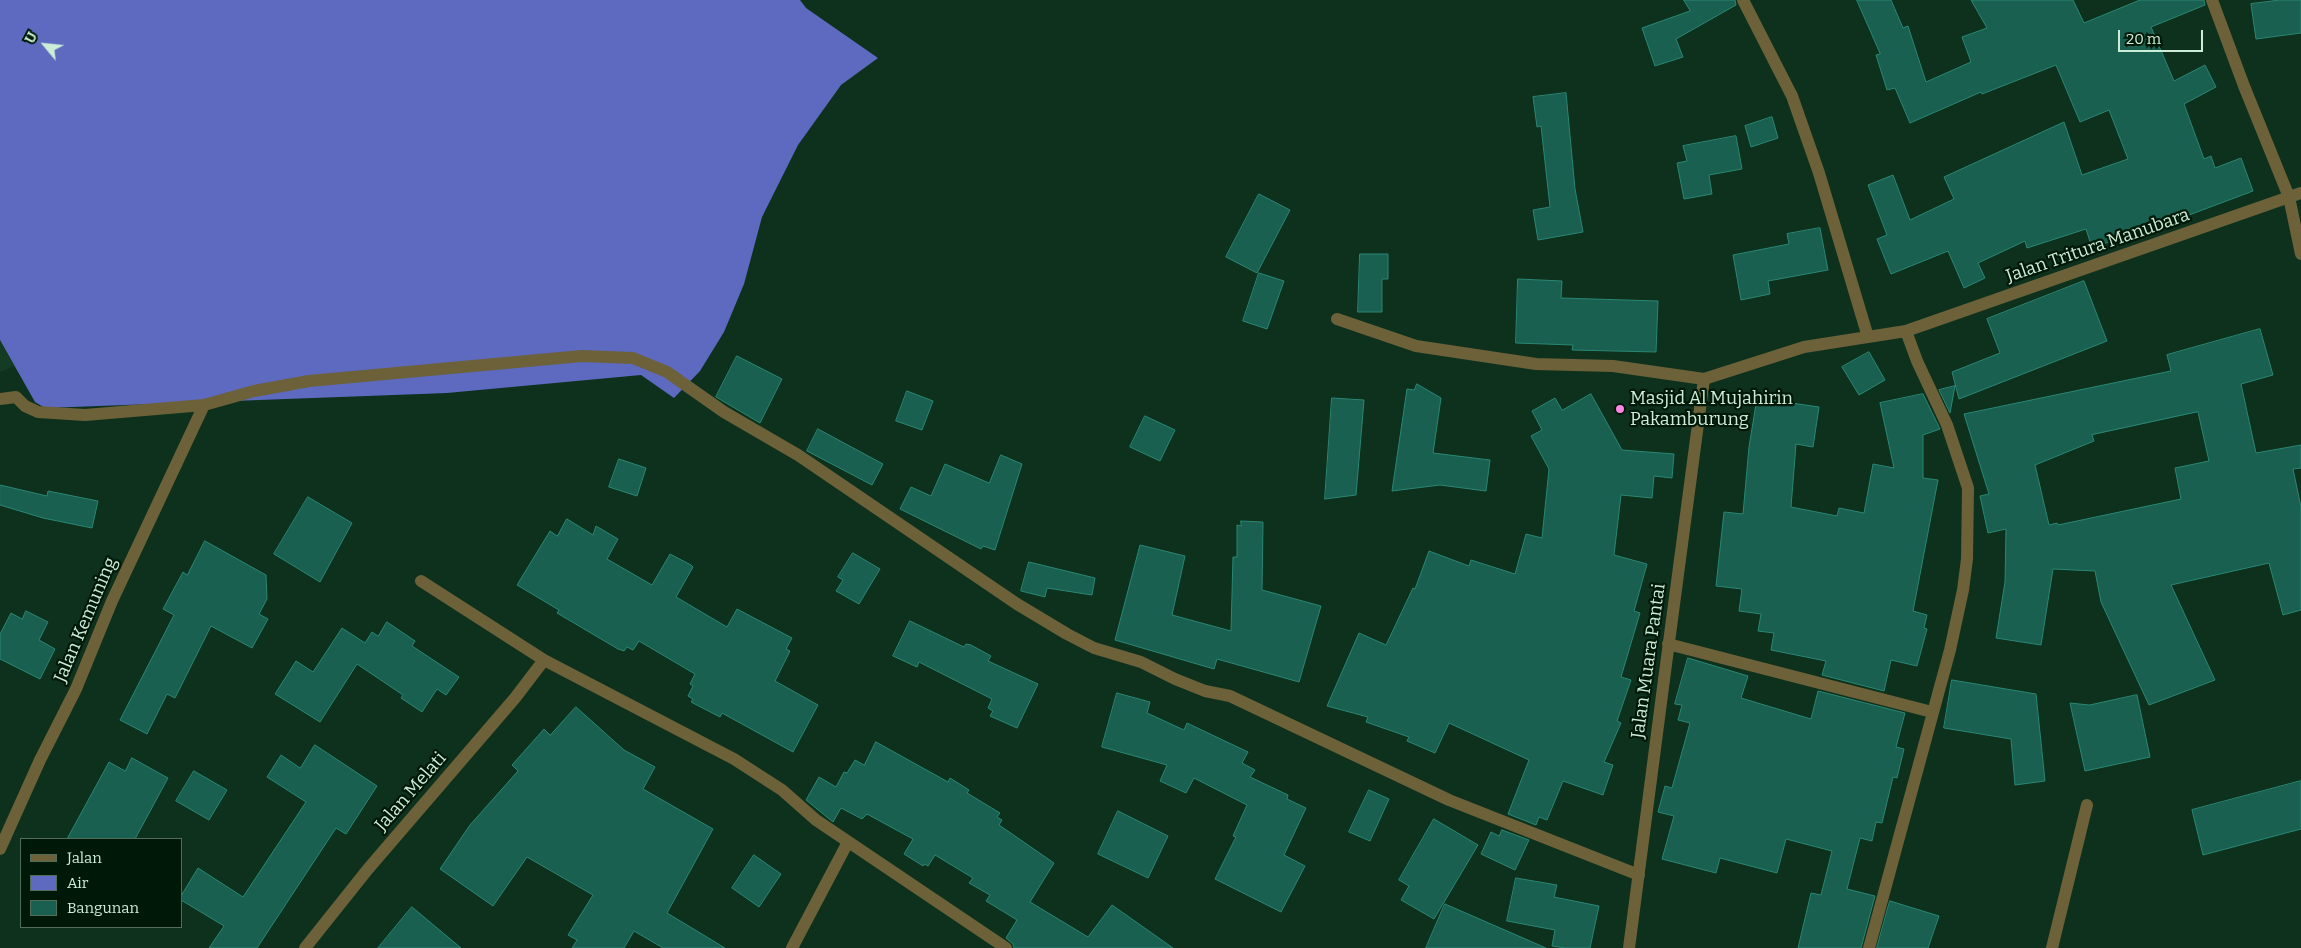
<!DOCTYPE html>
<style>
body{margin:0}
#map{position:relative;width:2301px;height:948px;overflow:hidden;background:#0e311d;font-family:Bitter,serif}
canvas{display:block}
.legend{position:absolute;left:20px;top:838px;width:162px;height:90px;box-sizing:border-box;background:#001808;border:1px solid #526d5a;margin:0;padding:6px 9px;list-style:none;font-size:15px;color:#ccedd6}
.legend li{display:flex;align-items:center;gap:10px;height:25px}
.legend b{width:25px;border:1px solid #526d5a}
.north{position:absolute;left:20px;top:20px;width:50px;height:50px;-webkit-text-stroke:4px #001808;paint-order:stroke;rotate:298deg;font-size:14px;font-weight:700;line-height:20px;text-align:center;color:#ccedd6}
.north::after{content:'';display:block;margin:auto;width:18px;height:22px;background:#ccedd6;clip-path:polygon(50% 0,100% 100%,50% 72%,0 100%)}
.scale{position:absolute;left:2118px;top:30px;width:85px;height:22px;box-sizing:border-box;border:2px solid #ccedd6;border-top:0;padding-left:6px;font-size:15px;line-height:18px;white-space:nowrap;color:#ccedd6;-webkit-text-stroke:4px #001808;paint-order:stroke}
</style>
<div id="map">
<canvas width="2301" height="948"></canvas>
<ul class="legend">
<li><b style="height:6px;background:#6c6139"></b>Jalan</li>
<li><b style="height:14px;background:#5d6ac0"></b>Air</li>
<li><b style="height:14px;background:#196051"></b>Bangunan</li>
</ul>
<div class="north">U</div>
<div class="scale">20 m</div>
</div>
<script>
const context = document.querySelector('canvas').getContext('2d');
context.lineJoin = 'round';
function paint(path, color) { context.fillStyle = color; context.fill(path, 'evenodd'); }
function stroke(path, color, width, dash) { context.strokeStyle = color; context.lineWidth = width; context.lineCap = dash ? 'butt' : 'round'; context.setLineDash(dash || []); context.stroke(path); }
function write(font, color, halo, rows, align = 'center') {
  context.font = font + ' Bitter,serif'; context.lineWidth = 4.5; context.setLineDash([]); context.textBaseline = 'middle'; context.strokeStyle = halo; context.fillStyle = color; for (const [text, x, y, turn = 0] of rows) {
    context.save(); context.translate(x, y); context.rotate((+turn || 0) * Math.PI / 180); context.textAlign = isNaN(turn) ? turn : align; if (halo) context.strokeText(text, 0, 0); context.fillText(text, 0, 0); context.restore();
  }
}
const built = new Path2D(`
 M 0,341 L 14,366 L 0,372 Z`);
const water = new Path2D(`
 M 0,0 L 800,0 L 806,8 L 878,58 L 841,85 L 798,145 L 762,217 L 744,284 L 724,332 L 700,371 L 674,398 L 641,375 L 447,393 L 45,408 L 35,402 L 0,340 Z`);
const building = new Path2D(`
 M 1684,0 L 1735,0 L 1736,5 L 1676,39 L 1683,57 L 1655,66 L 1642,28 L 1690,11 Z
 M 1857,0 L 1891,0 L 1903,28 L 1908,26 L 1926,82 L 1971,62 L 1962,37 L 1987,28 L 1971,0 L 2073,0 L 2084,23 L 2140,0 L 2204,0 L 2205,5 L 2151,27 L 2174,81 L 2205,65 L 2216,87 L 2184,104 L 2204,159 L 2211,156 L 2215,168 L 2241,158 L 2253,191 L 2165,224 L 2164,222 L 2092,248 L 2086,229 L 2027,248 L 2025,241 L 1978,263 L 1985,278 L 1964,288 L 1948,251 L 1891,274 L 1877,239 L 1887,235 L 1868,185 L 1893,175 L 1910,220 L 1954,199 L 1944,177 L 2064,122 L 2082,175 L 2128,159 L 2109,110 L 2080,122 L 2056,65 L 1982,94 L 1981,92 L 1910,123 L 1895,88 L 1887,90 L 1876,55 L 1880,54 Z
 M 2280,0 L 2301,0 L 2301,33 L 2256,39 L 2251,4 Z
 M 1566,93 L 1575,189 L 1583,232 L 1538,240 L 1533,210 L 1550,207 L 1541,126 L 1537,127 L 1533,97 Z
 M 1772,117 L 1778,138 L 1751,147 L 1745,126 Z
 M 1736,136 L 1742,169 L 1709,175 L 1712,194 L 1684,199 L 1677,163 L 1687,161 L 1683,146 Z
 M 1259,194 L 1290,210 L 1257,273 L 1226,257 Z
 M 1820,228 L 1828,270 L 1768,281 L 1770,294 L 1741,300 L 1733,255 L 1789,244 L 1787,234 Z
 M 1360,254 L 1388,254 L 1388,279 L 1382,279 L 1382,312 L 1358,312 Z
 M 1259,273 L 1284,281 L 1267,329 L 1243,321 Z
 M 1518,279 L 1562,281 L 1561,298 L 1658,301 L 1656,352 L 1572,350 L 1573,345 L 1516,343 Z
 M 2084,281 L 2107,341 L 1959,399 L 1952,372 L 2000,353 L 1987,319 Z
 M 2260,329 L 2273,375 L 2241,384 L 2256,453 L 2301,445 L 2301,468 L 2293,469 L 2301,507 L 2301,610 L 2283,615 L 2269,563 L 2171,585 L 2215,680 L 2149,705 L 2101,602 L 2095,571 L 2053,569 L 2041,645 L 1996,638 L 2005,582 L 2006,529 L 1988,533 L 1980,496 L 1989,494 L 1964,414 L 2171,371 L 2167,355 ZM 2198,412 L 2209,461 L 2175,468 L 2181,499 L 2058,525 L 2057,523 L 2049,525 L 2035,465 L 2094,441 L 2092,435 Z
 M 1869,352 L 1885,380 L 1859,395 L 1842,367 Z
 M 737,356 L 782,379 L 760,423 L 716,397 Z
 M 1417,384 L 1441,398 L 1433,453 L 1490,460 L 1486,491 L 1440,485 L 1392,491 L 1407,389 L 1414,390 Z
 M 1955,386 L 1950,413 L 1939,390 Z
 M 907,391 L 933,401 L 922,430 L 896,421 Z
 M 1591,394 L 1622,450 L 1674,454 L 1672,478 L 1654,476 L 1652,498 L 1621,495 L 1614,555 L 1647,564 L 1634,611 L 1640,613 L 1621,677 L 1631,680 L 1617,721 L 1621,723 L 1604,762 L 1613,765 L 1603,795 L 1563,781 L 1547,820 L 1539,817 L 1536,825 L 1508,814 L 1529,760 L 1449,723 L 1435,753 L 1407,741 L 1409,737 L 1366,722 L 1368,717 L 1327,706 L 1359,633 L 1386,645 L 1413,588 L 1415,589 L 1429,551 L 1469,566 L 1471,560 L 1515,574 L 1526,534 L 1542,538 L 1549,469 L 1531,436 L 1542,430 L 1532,411 L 1555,398 L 1562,410 Z
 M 1923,394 L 1940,429 L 1923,435 L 1923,478 L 1938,480 L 1913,611 L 1927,615 L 1924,628 L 1927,629 L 1917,666 L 1891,660 L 1884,691 L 1822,675 L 1826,661 L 1771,650 L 1774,633 L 1758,631 L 1761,614 L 1739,611 L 1742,589 L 1716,586 L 1724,512 L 1743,514 L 1749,447 L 1757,398 L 1819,407 L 1813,447 L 1796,444 L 1791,507 L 1837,516 L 1839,508 L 1864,513 L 1873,464 L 1894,468 L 1880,403 Z
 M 1332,398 L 1364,400 L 1356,495 L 1325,499 Z
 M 1145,416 L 1175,430 L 1160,461 L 1130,447 Z
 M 818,429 L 883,464 L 872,485 L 807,451 Z
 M 1001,455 L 1022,464 L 995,550 L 983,546 L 981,549 L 900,509 L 911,487 L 931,496 L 945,464 L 989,483 Z
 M 619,459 L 646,468 L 637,496 L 609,487 Z
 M 0,485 L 47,496 L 48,491 L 98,501 L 92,528 L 43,518 L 0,505 Z
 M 308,497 L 352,523 L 320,582 L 274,554 Z
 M 567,519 L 593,535 L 596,526 L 618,539 L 607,559 L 652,585 L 670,554 L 691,565 L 693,567 L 676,597 L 727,627 L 737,609 L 792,638 L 786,649 L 790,651 L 775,681 L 818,705 L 793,752 L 722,713 L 720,717 L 691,702 L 693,699 L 688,696 L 693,686 L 690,684 L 695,674 L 639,641 L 633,650 L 627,647 L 624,651 L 618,649 L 557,613 L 559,610 L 517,585 L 550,531 L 557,536 Z
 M 1241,521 L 1263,522 L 1262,590 L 1321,606 L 1299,682 L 1217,659 L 1214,669 L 1115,640 L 1140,545 L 1185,556 L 1172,615 L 1231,631 L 1233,557 L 1237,557 L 1237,525 L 1241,526 Z
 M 205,541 L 266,575 L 267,599 L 259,614 L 268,619 L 252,648 L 211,626 L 175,698 L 167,694 L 147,734 L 120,720 L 174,615 L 163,609 L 183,572 L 187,575 Z
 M 853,553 L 880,569 L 859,604 L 836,591 L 843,580 L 838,577 Z
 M 1029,562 L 1095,578 L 1092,595 L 1047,588 L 1045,597 L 1021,591 Z
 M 26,611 L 48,622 L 39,640 L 55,649 L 40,679 L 0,659 L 0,634 L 11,613 L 22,619 Z
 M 910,621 L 964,647 L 966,644 L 971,645 L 991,656 L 988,661 L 1038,684 L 1017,728 L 990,716 L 993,711 L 988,708 L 992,699 L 919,662 L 917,667 L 893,656 Z
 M 387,622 L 415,641 L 412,646 L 459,677 L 446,695 L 437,689 L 422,712 L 401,698 L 403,695 L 357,664 L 320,722 L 275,694 L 296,661 L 313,672 L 342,628 L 365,643 L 372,632 L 378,636 Z
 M 1688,658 L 1748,676 L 1741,698 L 1811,719 L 1818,691 L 1905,713 L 1896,747 L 1904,749 L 1897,778 L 1893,777 L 1882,823 L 1876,822 L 1872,841 L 1860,838 L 1847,889 L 1875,896 L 1861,948 L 1798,948 L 1811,893 L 1821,895 L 1832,851 L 1786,839 L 1777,873 L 1720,858 L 1716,873 L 1662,859 L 1674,816 L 1658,812 L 1665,786 L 1672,788 L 1690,723 L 1678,720 L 1682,705 L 1675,704 Z
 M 1952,680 L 2036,694 L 2045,781 L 2015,785 L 2011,739 L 1944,728 Z
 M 1117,693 L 1150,702 L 1147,713 L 1184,730 L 1187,723 L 1248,752 L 1242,763 L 1255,770 L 1250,777 L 1288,795 L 1287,799 L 1306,808 L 1284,855 L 1305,866 L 1281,912 L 1215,879 L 1236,837 L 1233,836 L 1247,805 L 1194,778 L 1186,793 L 1160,781 L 1167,765 L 1102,747 Z
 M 2137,695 L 2150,757 L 2085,771 L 2070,703 L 2089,705 Z
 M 576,707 L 624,750 L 655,767 L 643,789 L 713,829 L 667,913 L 725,948 L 663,948 L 634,931 L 624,948 L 572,948 L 577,940 L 568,935 L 593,895 L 527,857 L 493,906 L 440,869 L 470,825 L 518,771 L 512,765 L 544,729 L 550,735 Z
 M 876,742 L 948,782 L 950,778 L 969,790 L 967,793 L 1000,813 L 997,817 L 1002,820 L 999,825 L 1054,863 L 1030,902 L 1088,937 L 1112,905 L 1173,948 L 1014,948 L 1013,944 L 1006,938 L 1017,920 L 986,901 L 990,895 L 969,883 L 973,878 L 935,855 L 928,866 L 924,864 L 923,866 L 904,854 L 913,839 L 867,814 L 862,819 L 841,808 L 833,822 L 806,800 L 819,777 L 836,787 L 844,772 L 847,773 L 855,760 L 864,765 Z
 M 315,745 L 377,786 L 346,834 L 336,828 L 257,948 L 209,948 L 224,926 L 181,900 L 181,896 L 198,868 L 243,897 L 306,802 L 267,777 L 281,755 L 300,768 Z
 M 132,758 L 168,778 L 135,839 L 67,839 L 109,762 L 125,771 Z
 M 194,771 L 227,790 L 209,820 L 176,801 Z
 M 2301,781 L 2301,829 L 2203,855 L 2192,810 Z
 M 1369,790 L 1389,799 L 1370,841 L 1349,832 Z
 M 1118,811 L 1168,836 L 1148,878 L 1098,854 Z
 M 1434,819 L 1478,845 L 1434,919 L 1401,900 L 1409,886 L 1399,880 Z
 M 1502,830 L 1529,840 L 1515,870 L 1481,854 L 1491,832 L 1499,836 Z
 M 754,855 L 781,874 L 759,907 L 732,888 Z
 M 1516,878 L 1557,885 L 1554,897 L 1599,906 L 1590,948 L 1565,948 L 1552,946 L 1555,930 L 1507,921 Z
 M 1890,901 L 1939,916 L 1928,948 L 1877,948 Z
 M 1445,904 L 1546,948 L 1426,948 Z
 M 412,907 L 461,948 L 378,948 Z`);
const minor = new Path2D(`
 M 1743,0 L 1792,96 L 1819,173 L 1868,337
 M 2212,0 L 2244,86 L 2289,197 L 2301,254
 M 1337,319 L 1416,346 L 1536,364 L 1613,366 L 1704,379 L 1804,347 L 1906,331 L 1917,361 L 1947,425 L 1968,488 L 1967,559 L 1963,590 L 1950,650 L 1869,948
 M 1906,331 L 2301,193
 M 0,399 L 16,397 L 25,406 L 38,412 L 85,415 L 204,405 L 254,391 L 309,381 L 582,356 L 633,358 L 667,372 L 724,412 L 798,455 L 1017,604 L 1067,634 L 1094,648 L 1141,662 L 1175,679 L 1205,691 L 1230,696 L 1449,800 L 1639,875
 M 421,581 L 544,660 L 734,759 L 782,790 L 816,820 L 1006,948
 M 1668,644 L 1932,712
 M 0,849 L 40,760 L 76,689 L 112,601 L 204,405
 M 305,948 L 368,869 L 515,698 L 544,660
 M 792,948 L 848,842
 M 1629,948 C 1654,758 1678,569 1704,379
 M 2052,948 L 2087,805`);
const markers = [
 [1620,409,5,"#fb86e4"]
];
const streetNames = [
 ["Jalan Tritura Manubara",2098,246,-19],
 ["Jalan Kemuning",86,620,-67],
 ["Jalan Muara Pantai",1649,661,-82],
 ["Jalan Melati",411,792,-49]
];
const poiNames = [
 ["Masjid Al Mujahirin",1630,399],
 ["Pakamburung",1630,420]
];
paint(built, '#143c25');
paint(water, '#5d6ac0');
paint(building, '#196051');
stroke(building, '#2a8773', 1);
stroke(minor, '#6c6139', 12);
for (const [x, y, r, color] of markers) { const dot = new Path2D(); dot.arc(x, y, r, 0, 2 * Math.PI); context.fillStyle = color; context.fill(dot); stroke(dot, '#001808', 2); }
write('18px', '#ccedd6', '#001808', streetNames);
write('18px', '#ccedd6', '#001808', poiNames, 'left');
</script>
